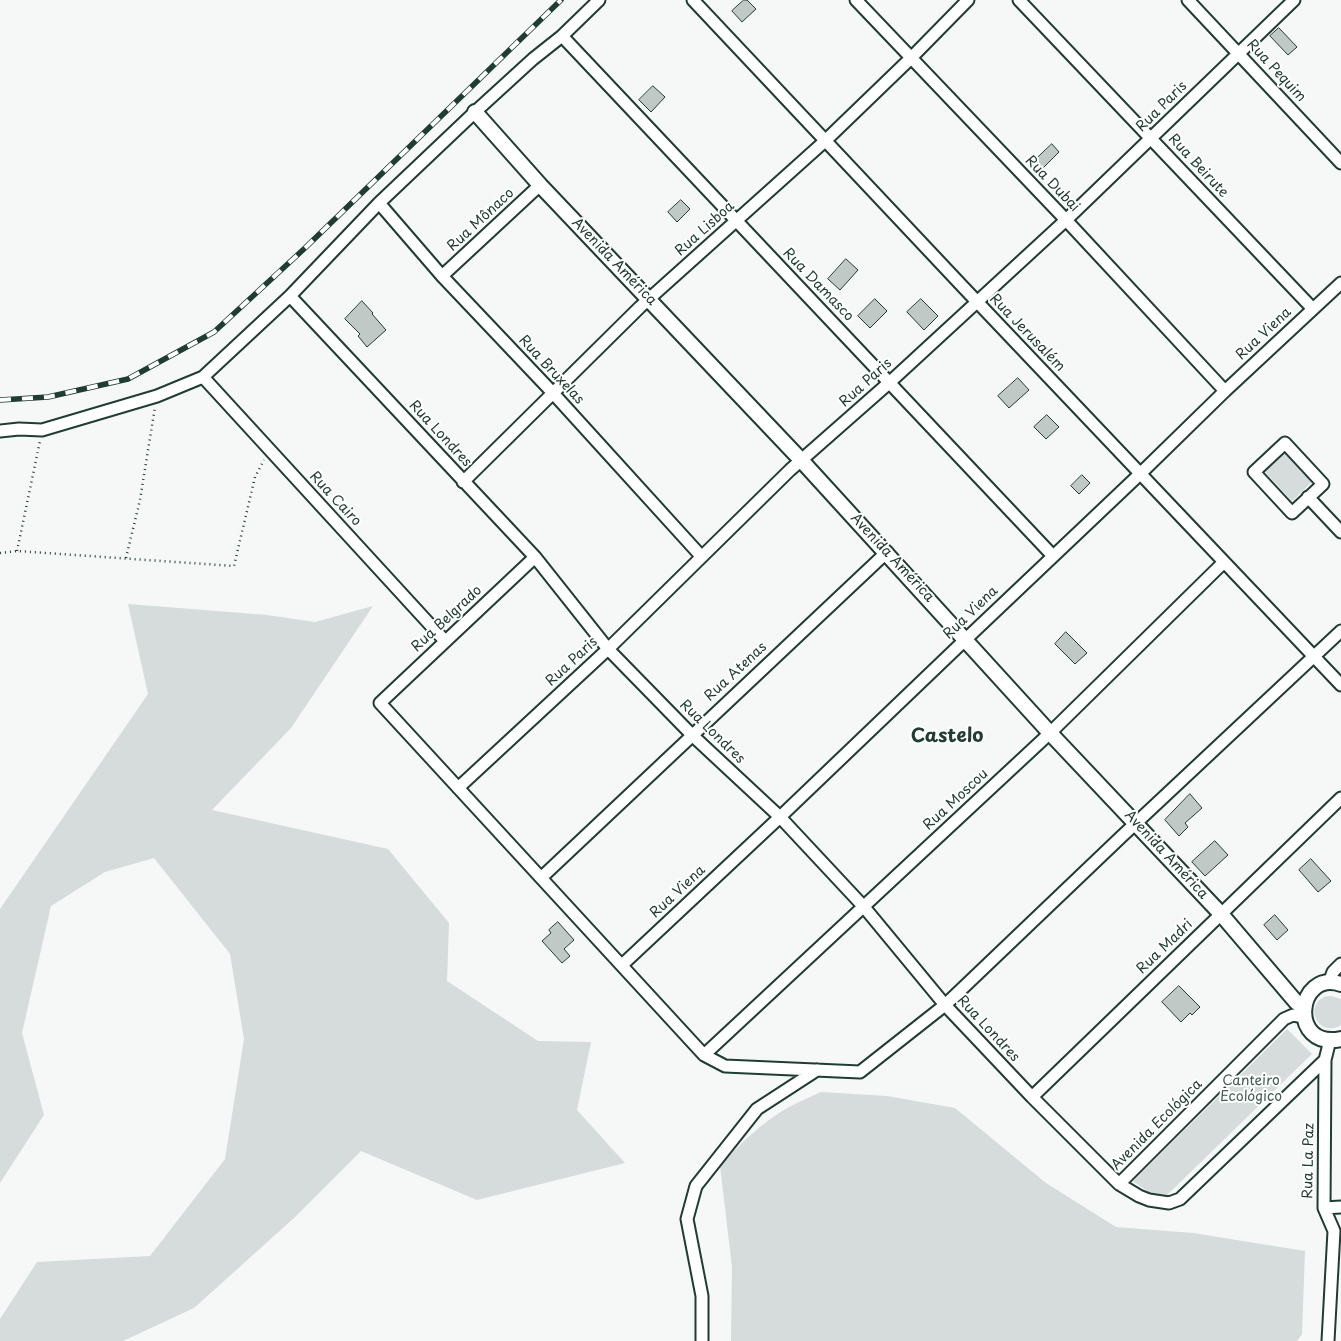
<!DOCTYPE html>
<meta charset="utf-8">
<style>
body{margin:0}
canvas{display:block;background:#f6f7f7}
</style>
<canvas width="1341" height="1341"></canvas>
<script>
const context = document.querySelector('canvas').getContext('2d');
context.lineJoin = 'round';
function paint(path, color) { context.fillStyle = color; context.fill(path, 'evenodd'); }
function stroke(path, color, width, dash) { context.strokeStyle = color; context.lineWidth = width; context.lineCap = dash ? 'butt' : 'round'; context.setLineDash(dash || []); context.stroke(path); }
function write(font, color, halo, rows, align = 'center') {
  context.font = font + ' "Playpen Sans",sans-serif'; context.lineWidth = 4; context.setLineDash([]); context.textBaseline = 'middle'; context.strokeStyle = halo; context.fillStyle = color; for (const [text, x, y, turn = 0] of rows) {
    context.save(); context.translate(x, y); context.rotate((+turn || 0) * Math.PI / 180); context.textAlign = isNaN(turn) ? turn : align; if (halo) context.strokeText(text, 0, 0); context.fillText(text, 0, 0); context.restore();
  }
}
const green = new Path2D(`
 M 1285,453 L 1312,482 L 1292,501 L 1265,472 Z
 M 128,604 L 267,615 L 315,622 L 373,606 L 291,728 L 212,810 L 388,849 L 449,923 L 447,981 L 538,1041 L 591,1042 L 577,1110 L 625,1163 L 477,1200 L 361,1151 L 294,1218 L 194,1308 L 123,1341 L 0,1341 L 0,1319 L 37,1262 L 150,1256 L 225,1159 L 244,1039 L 230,954 L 154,858 L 105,872 L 51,906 L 22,1033 L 44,1115 L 0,1183 L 0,909 L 148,694 Z
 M 1331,996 L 1341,999 L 1341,1025 C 1329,1033 1316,1026 1314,1012 C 1315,1002 1321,996 1331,996 Z
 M 1287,1029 L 1312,1054 L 1165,1197 L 1150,1193 L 1133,1181 Z
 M 821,1092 L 887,1096 L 955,1108 L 1046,1183 L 1116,1227 L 1193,1233 L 1305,1251 L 1302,1334 L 1297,1341 L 731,1341 L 732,1267 L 720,1166 C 740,1144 762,1122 789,1107 C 799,1102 810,1097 821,1092 Z`);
const building = new Path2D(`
 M 744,0 L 747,0 L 756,9 L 742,22 L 732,11 Z
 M 1279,28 L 1297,47 L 1288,55 L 1270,36 Z
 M 653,86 L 665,97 L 651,112 L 639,100 Z
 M 1052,144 L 1059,152 L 1037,174 L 1029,166 Z
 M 681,200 L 690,209 L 677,222 L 668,212 Z
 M 846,259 L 858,270 L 840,290 L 828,279 Z
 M 875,299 L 887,311 L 870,328 L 858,316 Z
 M 921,299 L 938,316 L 924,330 L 907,312 Z
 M 362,301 L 373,313 L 372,314 L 386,330 L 367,347 L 358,336 L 360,334 L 345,319 Z
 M 1018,378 L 1029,390 L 1009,408 L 998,396 Z
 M 1047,415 L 1059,427 L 1046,439 L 1034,427 Z
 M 1082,475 L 1090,483 L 1079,494 L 1071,486 Z
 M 1066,632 L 1087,653 L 1075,664 L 1055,644 Z
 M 1190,794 L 1202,808 L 1185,823 L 1188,827 L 1179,836 L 1165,820 Z
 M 1215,841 L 1228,855 L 1205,876 L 1192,862 Z
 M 1311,859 L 1331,881 L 1318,892 L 1299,870 Z
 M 1275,915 L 1288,930 L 1277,940 L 1264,925 Z
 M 558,922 L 574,940 L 564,949 L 570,956 L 562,963 L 542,941 L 551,933 L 549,930 Z
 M 1179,986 L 1200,1007 L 1192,1015 L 1190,1013 L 1181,1022 L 1162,1002 Z`);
const path = new Path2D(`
 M 17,551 L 40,441
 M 0,553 L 17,551 L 234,566 L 255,477 L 264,460
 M 126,558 L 140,500 L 155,407`);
const minor = new Path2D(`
 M 693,0 L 964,288 L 1341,685
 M 856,0 L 1066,220 L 1225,391
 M 1019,0 L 1313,309
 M 1188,0 L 1341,163
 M 562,36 L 1053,556
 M 379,203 L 442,276 L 552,392 L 701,556
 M 442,276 L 540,185
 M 290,296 L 535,557 L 608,649 L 692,735 L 780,817 L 864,907 L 945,1005 L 1032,1097 L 1119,1184 L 1139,1196 L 1149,1200 L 1169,1203 L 1180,1199 L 1325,1060
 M 203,377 L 445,641
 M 0,431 L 19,429 L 42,430 L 157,396 L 203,377 L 290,296 L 379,203 L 475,112 L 533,59 L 562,36 L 599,0
 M 1285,443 L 1323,484 L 1292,513 L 1254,472 Z
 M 463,482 L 640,307 L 825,141 L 911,58 L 968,0
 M 1308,497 L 1341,532
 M 535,557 L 380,703 L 704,1055 L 725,1066 L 860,1072 L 945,1005 L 1121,837 L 1341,631
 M 458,788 L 608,649 L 790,470 L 890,382 L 1066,220 L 1294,0
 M 542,877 L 887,552
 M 622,965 L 780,817 L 966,639 L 1141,473 L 1225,391 L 1341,283
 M 1329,983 L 1333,972 L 1341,964
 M 704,1055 L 1050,733 L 1224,562
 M 1032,1097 L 1341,798
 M 1119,1184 L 1284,1019 L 1293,1015 L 1304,1017
 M 1324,1208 L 1341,1207
 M 702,1341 L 702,1296 L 687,1219 L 696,1186 L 757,1109 L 817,1070
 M 1328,1341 L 1334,1231 L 1324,1208 L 1325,1060 L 1330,1040`);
const tertiary = new Path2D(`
 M 475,112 L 540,185 L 801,460 L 1050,733 L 1221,914 L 1296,1002 L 1303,1007
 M 1341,984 C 1296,969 1288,1050 1341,1039`);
const rail = new Path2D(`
 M 0,400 L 48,397 L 128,379 L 214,332 L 305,248 L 561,0`);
const streetNames = [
 ["Rua Pequim",1276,71,47],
 ["Rua Paris",1162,107,-45],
 ["Rua Beirute",1198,166,47],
 ["Rua Dubai",1052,184,46],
 ["Rua Mônaco",481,220,-43],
 ["Rua Lisboa",705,229,-42],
 ["Avenida América",614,262,46],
 ["Rua Damasco",818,285,46],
 ["Rua Jerusalém",1027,333,46],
 ["Rua Viena",1264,334,-43],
 ["Rua Bruxelas",551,370,47],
 ["Rua Paris",866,383,-42],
 ["Rua Londres",440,434,47],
 ["Rua Cairo",335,499,47],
 ["Avenida América",892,558,47],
 ["Rua Viena",971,613,-44],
 ["Rua Belgrado",447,619,-43],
 ["Rua Paris",572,662,-43],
 ["Rua Atenas",736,672,-43],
 ["Rua Londres",712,732,44],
 ["Rua Moscou",956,800,-43],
 ["Avenida América",1166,855,47],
 ["Rua Viena",678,892,-43],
 ["Rua Madri",1165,947,-44],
 ["Rua Londres",988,1029,47],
 ["Avenida Ecológica",1157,1125,-45],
 ["Rua La Paz",1309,1161,-89]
];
const parkNames = [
 ["Canteiro",1251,1081],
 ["Ecológico",1251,1097]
];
const districtNames = [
 ["Castelo",947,737]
];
paint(green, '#d6dcdb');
paint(building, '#c0c9c6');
stroke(building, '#1f3d34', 1);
stroke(minor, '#1f3d34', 15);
stroke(tertiary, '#1f3d34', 18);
stroke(path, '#1f3d34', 2.5, [1, 4]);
stroke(minor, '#fff', 11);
stroke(tertiary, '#fff', 14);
stroke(rail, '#1f3d34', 5.5);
stroke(rail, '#fff', 4, [11]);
write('14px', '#1f3d34', '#fff', streetNames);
write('14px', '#445d55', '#fff', parkNames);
write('bold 19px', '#1f3d34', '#fff', districtNames);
</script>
